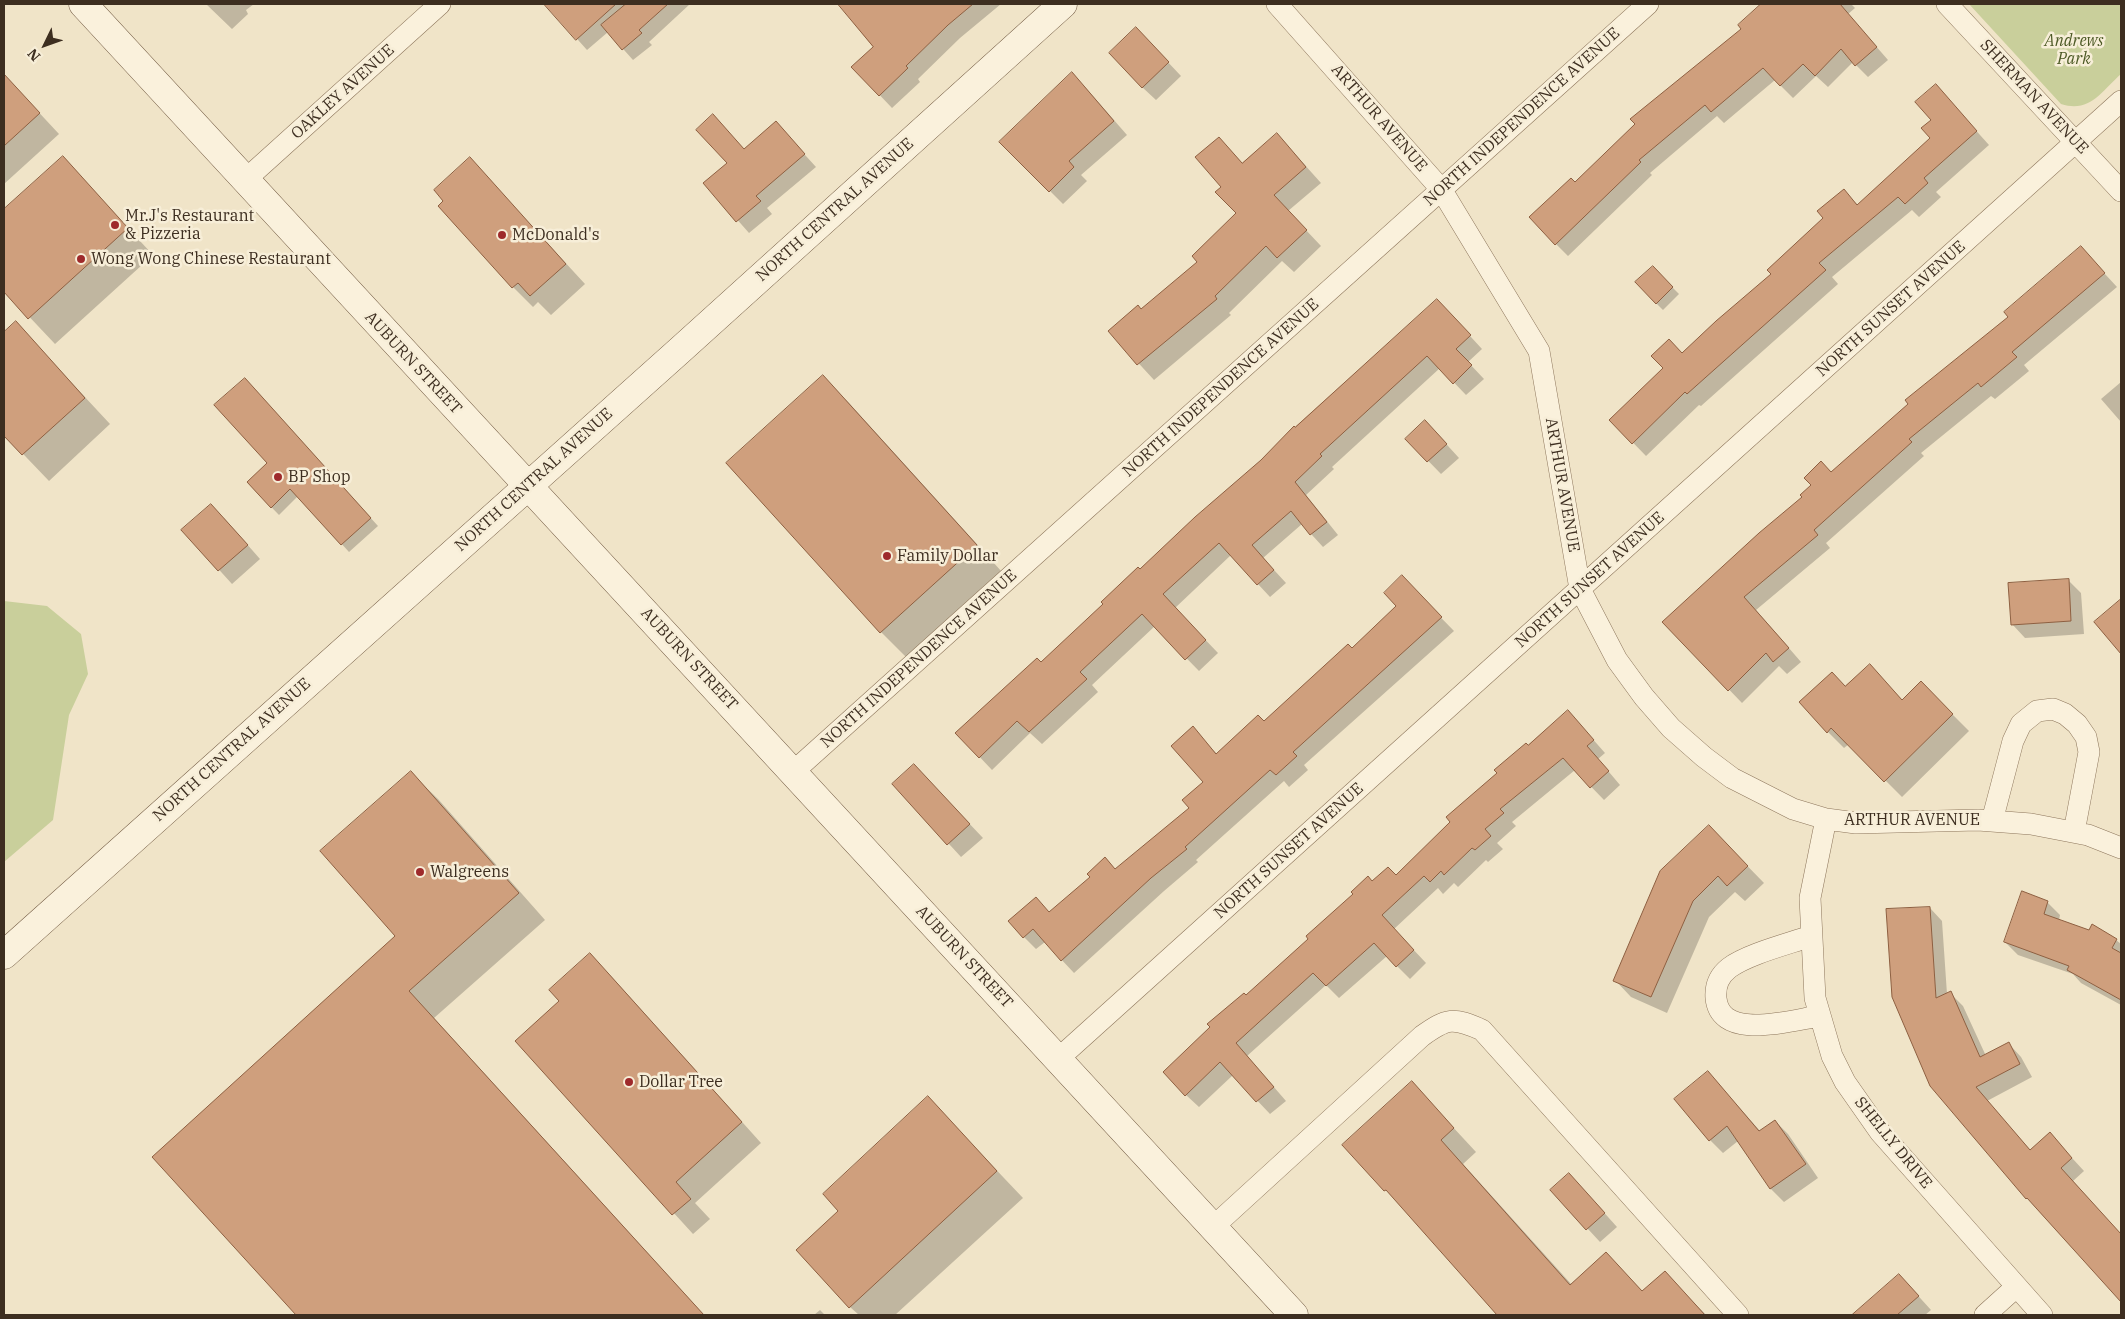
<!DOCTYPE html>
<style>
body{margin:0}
#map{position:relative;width:2125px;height:1319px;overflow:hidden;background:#f0e4c8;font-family:"IBM Plex Serif",serif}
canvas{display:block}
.frame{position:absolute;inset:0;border:5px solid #3d2e20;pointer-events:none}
.north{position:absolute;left:20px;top:20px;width:50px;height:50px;-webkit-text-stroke:4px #f7eed8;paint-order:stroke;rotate:228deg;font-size:14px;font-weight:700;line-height:20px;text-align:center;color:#3d2e20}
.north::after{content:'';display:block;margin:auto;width:18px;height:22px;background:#3d2e20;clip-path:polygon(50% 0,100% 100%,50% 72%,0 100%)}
</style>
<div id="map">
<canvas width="2125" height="1319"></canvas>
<div class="frame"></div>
<div class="north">N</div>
</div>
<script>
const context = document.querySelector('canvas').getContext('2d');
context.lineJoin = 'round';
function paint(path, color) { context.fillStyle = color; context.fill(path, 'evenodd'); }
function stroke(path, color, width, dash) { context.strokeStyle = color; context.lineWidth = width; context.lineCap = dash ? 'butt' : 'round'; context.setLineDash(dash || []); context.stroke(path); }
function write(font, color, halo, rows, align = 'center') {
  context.font = font + ' "IBM Plex Serif",serif'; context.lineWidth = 5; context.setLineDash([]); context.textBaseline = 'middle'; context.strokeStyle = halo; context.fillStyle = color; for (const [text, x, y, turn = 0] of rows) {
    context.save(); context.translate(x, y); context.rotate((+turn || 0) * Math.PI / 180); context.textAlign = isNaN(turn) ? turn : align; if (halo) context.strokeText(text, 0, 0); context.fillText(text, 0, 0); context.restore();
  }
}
const green = new Path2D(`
 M 1969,4 L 2121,4 L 2121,74 C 2101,92 2090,113 2061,104 Z
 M 4,601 L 47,606 L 81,634 L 88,674 L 69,715 L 53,820 L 4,862 Z`);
const shadow = new Path2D(`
 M 206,4 L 254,4 L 246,10 L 248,14 L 232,29 Z
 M 546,4 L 690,4 L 649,42 L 652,45 L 633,60 L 608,32 L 587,50 Z
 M 878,4 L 1001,4 L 960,38 L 918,79 L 920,82 L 892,108 L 853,67 L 875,47 L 856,24 Z
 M 1764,4 L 1851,4 L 1855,8 L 1848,14 L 1888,60 L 1868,77 L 1853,62 L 1828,87 L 1816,76 L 1793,98 L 1775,80 L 1724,123 L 1717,116 L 1650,173 L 1652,175 L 1568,256 L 1556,244 L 1575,184 L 1743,29 L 1740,25 Z
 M 1149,42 L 1181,76 L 1156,100 L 1142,87 Z
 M 4,75 L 59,134 L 4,184 Z
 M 1936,86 L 1989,145 L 1936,192 L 1941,197 L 1919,217 L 1912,210 L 1832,277 L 1838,284 L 1701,406 L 1699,405 L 1646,456 L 1611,420 L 1772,274 L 1824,218 L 1843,191 L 1858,205 L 1932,138 Z
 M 1085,87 L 1127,135 L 1081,175 L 1087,181 L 1063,204 L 1001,142 Z
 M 776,123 L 816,167 L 767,208 L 772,214 L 749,233 L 705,183 Z
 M 1277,134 L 1321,183 L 1288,211 L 1321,246 L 1294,272 L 1282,261 L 1229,313 L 1231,315 L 1154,380 L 1109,331 L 1141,310 L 1199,262 L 1238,214 L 1222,187 L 1219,138 L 1243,164 Z
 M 63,158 L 153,255 L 55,344 L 4,290 L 4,211 Z
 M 470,159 L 585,284 L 551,315 L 538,302 L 533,307 L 513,287 L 445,201 Z
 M 2081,248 L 2117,287 L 2024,365 L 2029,371 L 1995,399 L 1991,396 L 1921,453 L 1924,456 L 1826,543 L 1830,548 L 1756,610 L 1801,662 L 1787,674 L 1779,666 L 1742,703 L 1664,622 L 2010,317 Z
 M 1653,268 L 1679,294 L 1663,310 L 1656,303 Z
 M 1449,313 L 1482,349 L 1468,362 L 1484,379 L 1466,395 L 1440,368 L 1332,467 L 1334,469 L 1306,495 L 1338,535 L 1323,547 L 1302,524 L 1263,558 L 1286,583 L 1270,597 L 1231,555 L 1175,608 L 1218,653 L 1199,671 L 1155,626 L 1092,685 L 1098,692 L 1042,744 L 1030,733 L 992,770 L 957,733 L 1041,664 L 1140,571 Z
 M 16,323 L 110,424 L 49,481 L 4,434 L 4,334 Z
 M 823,377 L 849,403 L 1002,572 L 907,658 L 881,632 Z
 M 2121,382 L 2121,422 L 2101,399 Z
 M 252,387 L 378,526 L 349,552 L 298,496 L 279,515 L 248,483 L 269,463 Z
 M 1438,435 L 1459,458 L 1441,474 L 1407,439 Z
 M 224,518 L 260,559 L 232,584 L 183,530 Z
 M 2068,580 L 2081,593 L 2084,634 L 2025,638 L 2012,624 Z
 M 1414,590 L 1454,631 L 1304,765 L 1308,770 L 1289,787 L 1284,781 L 1196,860 L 1198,862 L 1164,891 L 1074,973 L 1045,942 L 1036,949 L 1024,937 L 1050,913 L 1116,870 L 1191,808 L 1205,782 L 1192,728 L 1217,754 L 1264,722 L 1352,650 Z
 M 2121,601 L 2121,652 L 2096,622 Z
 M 1870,666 L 1903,701 L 1921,683 L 1969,731 L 1902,797 L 1849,744 L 1844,748 L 1828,732 Z
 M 1568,711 L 1605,753 L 1598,759 L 1620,785 L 1604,800 L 1575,770 L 1512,822 L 1516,826 L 1497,843 L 1503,849 L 1488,862 L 1486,860 L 1458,887 L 1454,883 L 1443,894 L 1438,888 L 1394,929 L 1426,963 L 1410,979 L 1387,956 L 1339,998 L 1326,985 L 1247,1056 L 1286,1101 L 1270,1114 L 1233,1075 L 1199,1107 L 1186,1095 L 1246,997 L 1373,883 L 1397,877 L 1528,747 Z
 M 411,773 L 438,799 L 545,920 L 434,1018 L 704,1315 L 298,1315 L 154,1157 L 397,936 Z
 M 927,779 L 983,838 L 961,857 L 894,784 Z
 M 1725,843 L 1764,883 L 1745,901 L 1735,892 L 1709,917 L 1667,1013 L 1631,997 L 1615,980 Z
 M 2047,902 L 2060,915 L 2059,920 L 2116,940 L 2121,944 L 2121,1005 L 2081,983 L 2073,974 L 2018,955 L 2005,942 Z
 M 1930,908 L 1942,921 L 1947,994 L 1950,993 L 1963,1006 L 1986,1056 L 2009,1044 L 2021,1057 L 2032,1077 L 1987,1101 L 2031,1151 L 2050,1134 L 2084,1171 L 2073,1181 L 2121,1235 L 2121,1300 L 2027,1198 L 1931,1085 Z
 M 610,975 L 761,1143 L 695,1203 L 710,1219 L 693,1234 L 517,1041 Z
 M 1708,1072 L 1760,1131 L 1775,1121 L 1788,1134 L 1818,1178 L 1784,1202 L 1771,1189 L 1738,1141 L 1723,1153 L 1710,1140 Z
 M 1412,1083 L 1476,1152 L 1463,1164 L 1572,1285 L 1606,1254 L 1643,1292 L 1664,1272 L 1706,1315 L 1498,1315 L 1408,1213 L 1344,1145 Z
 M 928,1098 L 1023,1198 L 895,1315 L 859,1315 L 850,1307 L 840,1211 Z
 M 1582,1188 L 1617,1227 L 1600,1242 L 1552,1190 Z
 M 1912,1289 L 1931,1310 L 1925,1315 L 1866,1315 L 1861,1309 Z
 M 820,1310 L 825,1315 L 814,1315 Z`);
const building = new Path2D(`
 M 544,4 L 616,4 L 576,40 Z
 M 626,4 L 668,4 L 639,30 L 642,33 L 622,50 L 601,25 Z
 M 838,4 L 973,4 L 948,25 L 906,66 L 908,68 L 879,96 L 851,67 L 873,47 Z
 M 1761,4 L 1840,4 L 1877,47 L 1855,66 L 1841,49 L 1815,76 L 1803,64 L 1780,86 L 1763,68 L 1711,112 L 1705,105 L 1639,160 L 1641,162 L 1555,245 L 1529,217 L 1571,178 L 1575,182 L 1635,124 L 1630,119 L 1741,29 L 1738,25 Z
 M 1136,27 L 1169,62 L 1142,88 L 1109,53 Z
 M 1072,72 L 1114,121 L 1069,161 L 1074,167 L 1049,192 L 999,142 Z
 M 4,74 L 40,113 L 4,146 Z
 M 1936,84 L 1977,131 L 1924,178 L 1928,183 L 1905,204 L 1898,197 L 1819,263 L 1826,270 L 1687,394 L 1685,392 L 1632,444 L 1609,420 L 1663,368 L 1651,356 L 1669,339 L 1682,353 L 1716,321 L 1771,274 L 1767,270 L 1823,218 L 1817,211 L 1844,189 L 1857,205 L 1930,138 L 1921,128 L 1931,120 L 1915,102 Z
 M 713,114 L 744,149 L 776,121 L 805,154 L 756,196 L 761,201 L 736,222 L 703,183 L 727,163 L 696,130 Z
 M 1277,133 L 1306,167 L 1274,195 L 1307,230 L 1277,258 L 1266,246 L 1215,296 L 1217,299 L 1137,365 L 1108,331 L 1138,305 L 1141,309 L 1197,262 L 1192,256 L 1236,213 L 1215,192 L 1221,187 L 1195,157 L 1219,137 L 1242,163 Z
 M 63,156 L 128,228 L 28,319 L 4,292 L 4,209 Z
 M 470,157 L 566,264 L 530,296 L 518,283 L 512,288 L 438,206 L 443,201 L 434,190 Z
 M 2081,246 L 2105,273 L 2012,352 L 2017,357 L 1981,387 L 1978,383 L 1909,439 L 1912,442 L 1814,530 L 1818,535 L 1744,597 L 1789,648 L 1773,662 L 1766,653 L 1728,691 L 1662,622 L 1759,533 L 1802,497 L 1800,495 L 1811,485 L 1804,478 L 1821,461 L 1831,472 L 1908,404 L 1905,400 L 2008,317 L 2004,312 Z
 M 1653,266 L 1673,287 L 1656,304 L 1635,282 Z
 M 1437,299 L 1471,335 L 1456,349 L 1472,365 L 1453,384 L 1427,356 L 1320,454 L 1322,456 L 1295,482 L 1327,522 L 1310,535 L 1291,511 L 1252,545 L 1274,570 L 1257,585 L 1219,543 L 1163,594 L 1206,640 L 1185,660 L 1142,614 L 1080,672 L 1087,679 L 1029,732 L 1017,721 L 979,758 L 955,733 L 1037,658 L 1041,662 L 1103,604 L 1101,602 L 1138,567 L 1140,569 L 1195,517 L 1261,460 L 1294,426 L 1295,427 Z
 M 16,321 L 85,398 L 22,455 L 4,436 L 4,332 Z
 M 823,375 L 977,545 L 880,633 L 726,463 Z
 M 245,378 L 371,518 L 341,545 L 290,489 L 271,508 L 247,482 L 267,463 L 214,405 Z
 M 1425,420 L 1447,444 L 1427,462 L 1405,439 Z
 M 211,504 L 248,545 L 218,571 L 181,530 Z
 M 1402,575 L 1442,617 L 1293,752 L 1297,756 L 1276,775 L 1270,770 L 1185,847 L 1187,849 L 1151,878 L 1061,961 L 1033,929 L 1023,938 L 1008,921 L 1036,897 L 1049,912 L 1090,877 L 1087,874 L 1105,857 L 1115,869 L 1189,808 L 1182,800 L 1203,782 L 1171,746 L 1193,726 L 1216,754 L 1258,715 L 1264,721 L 1348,644 L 1352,648 L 1396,606 L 1384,593 Z
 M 2069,579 L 2071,621 L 2011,625 L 2008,583 Z
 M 2121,599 L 2121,654 L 2094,622 Z
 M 1870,664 L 1902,700 L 1921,681 L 1953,714 L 1884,782 L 1831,728 L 1827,733 L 1799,702 L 1832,672 L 1845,686 Z
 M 1568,710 L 1594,740 L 1587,746 L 1609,771 L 1590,788 L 1563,758 L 1500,809 L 1504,813 L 1485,829 L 1491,836 L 1475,850 L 1472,848 L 1444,875 L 1441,871 L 1430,882 L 1424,876 L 1382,915 L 1414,950 L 1396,967 L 1374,943 L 1326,986 L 1313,973 L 1236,1043 L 1274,1087 L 1256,1102 L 1220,1062 L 1185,1096 L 1163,1072 L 1210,1027 L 1207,1024 L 1244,993 L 1246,995 L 1308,939 L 1306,936 L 1353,894 L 1351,892 L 1368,876 L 1372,881 L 1388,867 L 1396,875 L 1450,822 L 1446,817 L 1497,773 L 1494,770 L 1526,743 L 1528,745 Z
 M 914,764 L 970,824 L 947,845 L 892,784 Z
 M 411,771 L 519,893 L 409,991 L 704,1315 L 296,1315 L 152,1157 L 395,936 L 320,851 Z
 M 1709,825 L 1748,866 L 1727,886 L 1718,876 L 1693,901 L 1651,997 L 1613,981 L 1660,871 Z
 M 2022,891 L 2048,901 L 2044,914 L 2089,930 L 2092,924 L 2117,939 L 2112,948 L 2121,953 L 2121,1000 L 2067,970 L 2069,966 L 2004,942 Z
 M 1930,907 L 1936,998 L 1951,991 L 1980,1057 L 2009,1042 L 2020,1064 L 1976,1087 L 2030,1150 L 2050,1132 L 2072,1158 L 2061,1168 L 2121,1234 L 2121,1302 L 2027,1198 L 2026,1199 L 1930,1086 L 1892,997 L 1886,909 Z
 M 590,953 L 742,1122 L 676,1182 L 691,1199 L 672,1215 L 515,1041 L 559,1001 L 549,990 Z
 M 1708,1071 L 1759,1131 L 1775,1120 L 1806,1164 L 1770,1189 L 1727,1126 L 1709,1141 L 1674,1099 Z
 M 1412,1081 L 1454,1128 L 1441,1140 L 1570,1285 L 1606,1252 L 1642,1291 L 1665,1271 L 1705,1315 L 1497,1315 L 1386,1190 L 1384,1191 L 1342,1145 Z
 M 928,1096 L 997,1171 L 849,1308 L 796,1250 L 838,1211 L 823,1194 Z
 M 1569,1173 L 1605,1213 L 1586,1230 L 1550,1190 Z
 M 1899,1274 L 1919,1296 L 1897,1315 L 1852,1315 Z`);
const minor = new Path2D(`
 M 1277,4 L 1441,189 L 1539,351 L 1580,589 L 1617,660 L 1644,697 L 1671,728 L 1704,757 L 1732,778 L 1793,809 L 1826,819 L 1856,823 L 1978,820 L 2031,824 L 2088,835 L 2121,848
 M 1947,4 L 2121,191
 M 244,181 L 440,4
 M 793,772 L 1648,4
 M 1826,819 L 1810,898 L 1815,998 L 1832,1056 L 1845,1082 L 1880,1132 L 2042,1315
 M 1992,821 L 2013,741 L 2021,724 L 2037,711 L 2053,709 L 2065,714 L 2077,724 L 2086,737 L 2089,752 L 2074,832
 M 1811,936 C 1788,944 1748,954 1729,968 C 1719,976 1715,985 1716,998 C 1720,1042 1792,1020 1819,1016
 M 1058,1059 L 2121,101
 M 1213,1227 L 1422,1036 C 1447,1018 1453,1017 1482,1030 L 1738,1315
 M 1985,1315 L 2016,1287`);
const secondary = new Path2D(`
 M 83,4 L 1294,1315
 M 4,955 L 679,351 L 1063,4`);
const markers = [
 [115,225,5,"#9e2a2b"],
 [502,235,5,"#9e2a2b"],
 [81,259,5,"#9e2a2b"],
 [278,477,5,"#9e2a2b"],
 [887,556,5,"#9e2a2b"],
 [420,872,5,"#9e2a2b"],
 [629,1082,5,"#9e2a2b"]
];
const parkNames = [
 ["Andrews",2074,41],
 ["Park",2074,59]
];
const streetNames = [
 ["OAKLEY AVENUE",343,92,-42],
 ["SHERMAN AVENUE",2034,97,47],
 ["NORTH INDEPENDENCE AVENUE",1522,117,-42],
 ["ARTHUR AVENUE",1379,118,49],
 ["NORTH CENTRAL AVENUE",835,210,-42],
 ["NORTH SUNSET AVENUE",1891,309,-42],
 ["AUBURN STREET",413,363,47],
 ["NORTH INDEPENDENCE AVENUE",1221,388,-42],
 ["NORTH CENTRAL AVENUE",534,480,-42],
 ["ARTHUR AVENUE",1562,485,80],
 ["NORTH SUNSET AVENUE",1590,580,-42],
 ["AUBURN STREET",689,659,47],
 ["NORTH INDEPENDENCE AVENUE",919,659,-42],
 ["NORTH CENTRAL AVENUE",232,750,-42],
 ["ARTHUR AVENUE",1912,820],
 ["NORTH SUNSET AVENUE",1289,851,-42],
 ["AUBURN STREET",964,957,47],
 ["SHELLY DRIVE",1893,1143,51]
];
const poiNames = [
 ["Mr.J's Restaurant",125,216],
 ["& Pizzeria",125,234],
 ["McDonald's",512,235],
 ["Wong Wong Chinese Restaurant",91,259],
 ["BP Shop",288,477],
 ["Family Dollar",897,556],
 ["Walgreens",430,872],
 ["Dollar Tree",639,1082]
];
paint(green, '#c9cf9b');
paint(shadow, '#0003');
paint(building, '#cf9f7d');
stroke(building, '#8d5f41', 1);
stroke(minor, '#8d765c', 22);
stroke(secondary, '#6f573f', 29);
stroke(minor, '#faf1dc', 21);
stroke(secondary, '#faf1dc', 28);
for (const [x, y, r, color] of markers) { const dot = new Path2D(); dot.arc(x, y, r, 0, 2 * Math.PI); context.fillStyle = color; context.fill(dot); stroke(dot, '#f7eed8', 2); }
write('italic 16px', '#4d5a26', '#f7eed8', parkNames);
write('16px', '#3d2e20', '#f7eed8', streetNames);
write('16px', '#3d2e20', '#f7eed8', poiNames, 'left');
</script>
